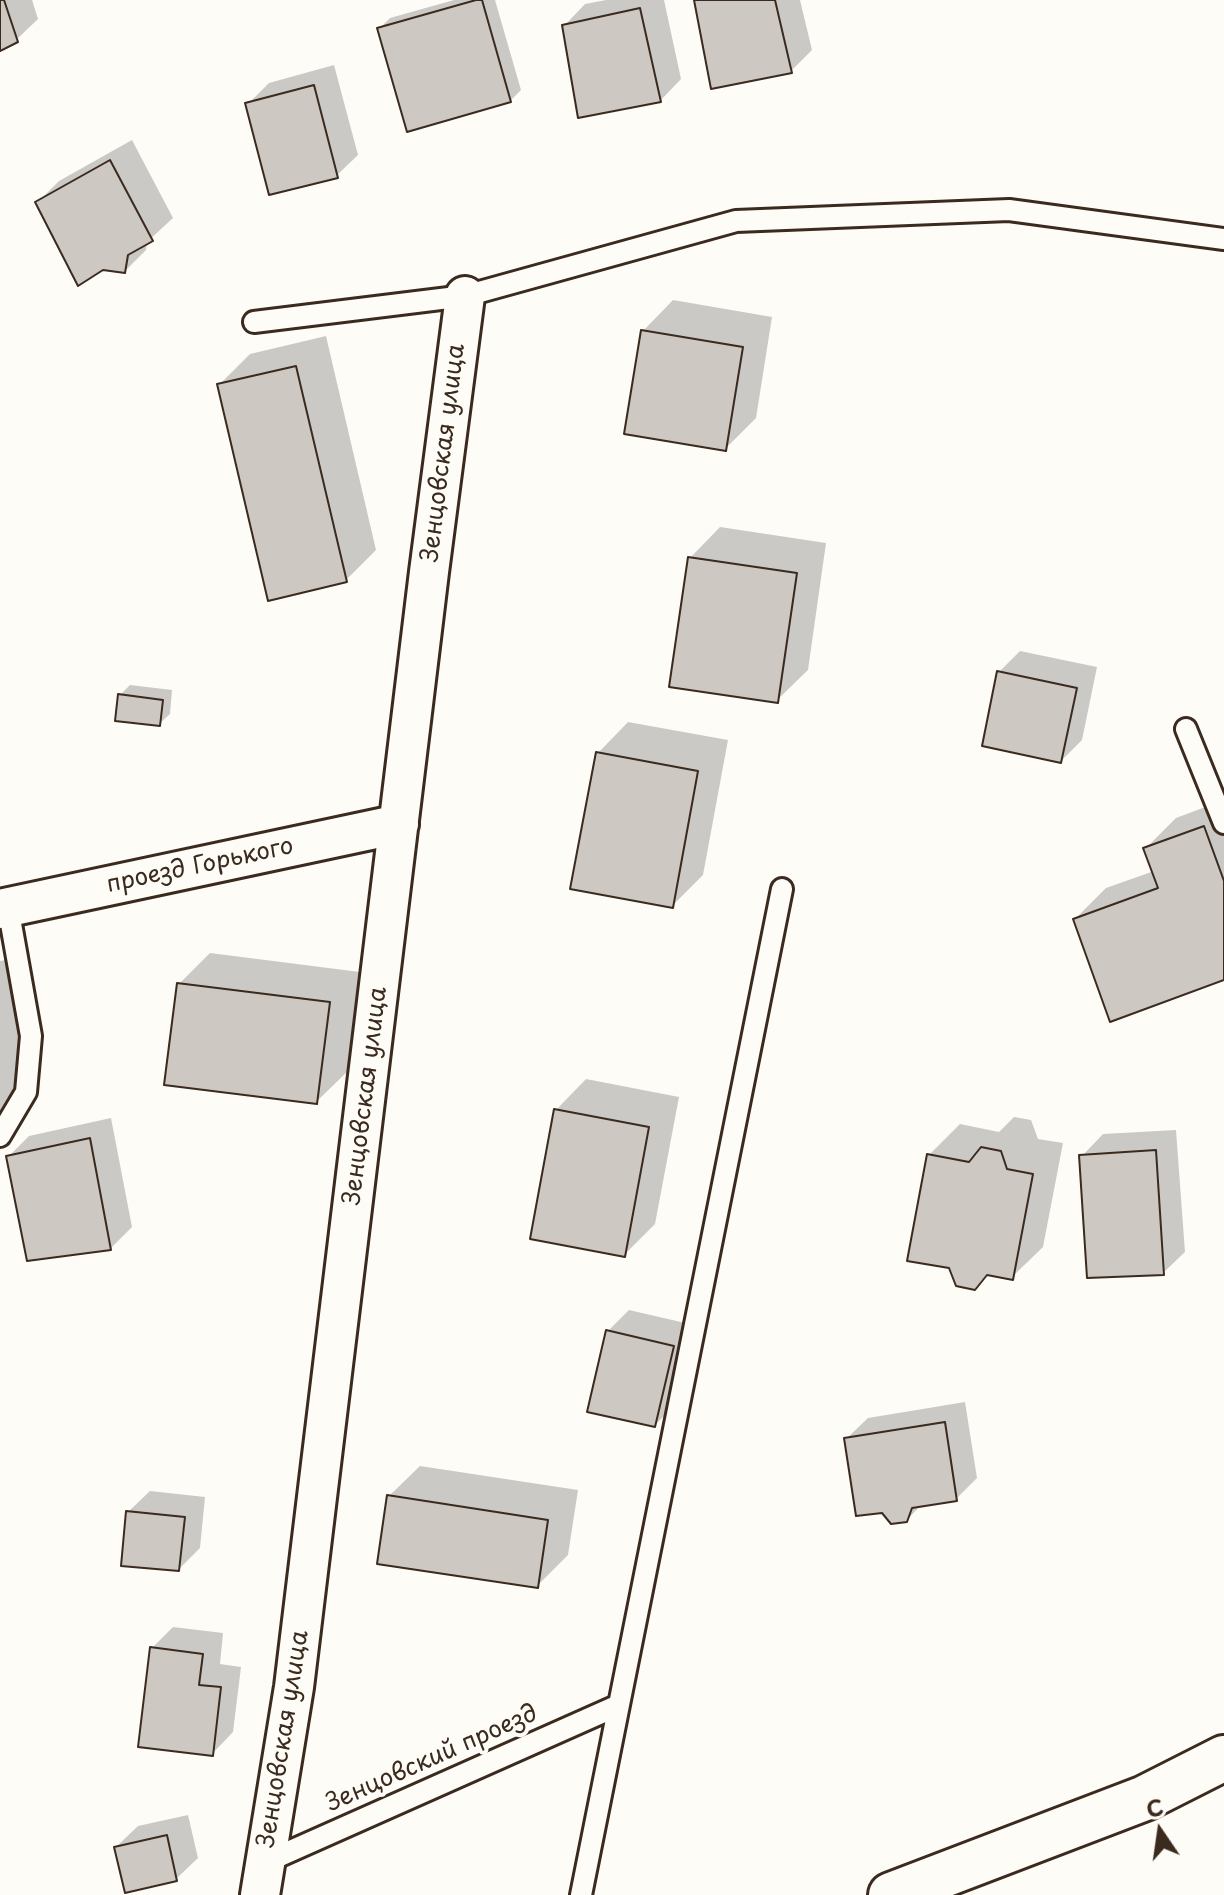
<!DOCTYPE html>
<meta charset="utf-8">
<style>
body{margin:0}
#map{position:relative;width:1224px;height:1895px;overflow:hidden;background:#fdfcf7;font-family:"Playpen Sans",sans-serif}
canvas{display:block}
.north{position:absolute;left:1120px;top:1791px;width:80px;height:80px;-webkit-text-stroke:6px #fdfcf7;paint-order:stroke;rotate:347deg;font-size:22px;font-weight:700;line-height:32px;text-align:center;color:#3b2a1e}
.north::after{content:'';display:block;margin:auto;width:28px;height:36px;background:#3b2a1e;clip-path:polygon(50% 0,100% 100%,50% 72%,0 100%)}
</style>
<div id="map">
<canvas width="1224" height="1895"></canvas>
<div class="north">С</div>
</div>
<script>
const context = document.querySelector('canvas').getContext('2d');
context.lineJoin = 'round';
function paint(path, color) { context.fillStyle = color; context.fill(path, 'evenodd'); }
function stroke(path, color, width, dash) { context.strokeStyle = color; context.lineWidth = width; context.lineCap = dash ? 'butt' : 'round'; context.setLineDash(dash || []); context.stroke(path); }
function write(font, color, halo, rows, align = 'center') {
  context.font = font + ' "Playpen Sans",sans-serif'; context.lineWidth = 8; context.setLineDash([]); context.textBaseline = 'middle'; context.strokeStyle = halo; context.fillStyle = color; for (const [text, x, y, turn = 0] of rows) {
    context.save(); context.translate(x, y); context.rotate((+turn || 0) * Math.PI / 180); context.textAlign = isNaN(turn) ? turn : align; if (halo) context.strokeText(text, 0, 0); context.fillText(text, 0, 0); context.restore();
  }
}
const shadow = new Path2D(`
 M 0,0 L 32,0 L 38,19 L 16,40 L 0,48 Z
 M 454,0 L 495,0 L 521,90 L 510,101 L 379,29 L 390,18 Z
 M 606,0 L 664,0 L 681,79 L 660,101 L 564,26 L 585,4 Z
 M 696,0 L 800,0 L 812,50 L 791,71 Z
 M 334,65 L 358,155 L 336,176 L 248,104 L 269,83 Z
 M 132,140 L 173,218 L 147,242 L 146,250 L 125,271 L 38,202 L 59,181 Z
 M 673,300 L 772,317 L 756,418 L 725,449 L 643,331 Z
 M 326,336 L 376,550 L 346,580 L 219,385 L 250,354 Z
 M 720,527 L 826,543 L 808,670 L 777,700 L 690,558 Z
 M 1020,651 L 1097,667 L 1082,740 L 1061,761 L 999,672 Z
 M 130,685 L 172,690 L 170,714 L 159,724 L 120,695 Z
 M 628,722 L 728,740 L 703,875 L 672,906 L 598,753 Z
 M 1224,800 L 1224,978 L 1075,919 L 1106,888 L 1154,871 L 1146,848 L 1176,818 Z
 M 210,953 L 360,972 L 347,1072 L 316,1102 L 179,984 Z
 M 6,960 L 38,1081 L 0,1119 L 0,961 Z
 M 586,1079 L 679,1097 L 655,1224 L 624,1255 L 556,1110 Z
 M 1014,1117 L 1031,1120 L 1038,1139 L 1063,1143 L 1043,1247 L 1012,1277 L 929,1155 L 960,1124 L 999,1132 Z
 M 111,1118 L 132,1227 L 111,1248 L 8,1157 L 29,1136 Z
 M 1176,1130 L 1185,1252 L 1163,1273 L 1082,1156 L 1103,1134 Z
 M 629,1310 L 694,1325 L 676,1404 L 655,1425 L 608,1331 Z
 M 965,1402 L 977,1478 L 956,1499 L 921,1505 L 906,1521 L 846,1439 L 868,1418 Z
 M 420,1466 L 578,1490 L 568,1555 L 537,1586 L 389,1496 Z
 M 150,1491 L 205,1497 L 200,1548 L 179,1569 L 128,1512 Z
 M 173,1627 L 223,1633 L 220,1664 L 241,1667 L 233,1732 L 212,1754 L 152,1648 Z
 M 188,1815 L 198,1858 L 176,1879 L 116,1847 L 138,1826 Z`);
const building = new Path2D(`
 M 0,0 L 4,0 L 18,42 L 0,51 Z
 M 476,0 L 482,0 L 511,102 L 407,132 L 377,28 Z
 M 694,0 L 775,0 L 792,73 L 711,89 Z
 M 640,8 L 661,102 L 578,118 L 562,25 Z
 M 314,85 L 338,178 L 269,195 L 245,103 Z
 M 110,160 L 153,241 L 128,255 L 125,273 L 103,270 L 78,286 L 35,202 Z
 M 641,330 L 743,347 L 726,451 L 624,434 Z
 M 296,366 L 347,582 L 268,601 L 217,384 Z
 M 688,557 L 797,573 L 778,703 L 669,687 Z
 M 997,671 L 1077,688 L 1061,763 L 982,746 Z
 M 118,694 L 163,700 L 160,726 L 115,721 Z
 M 596,752 L 698,771 L 673,908 L 570,889 Z
 M 1204,826 L 1224,881 L 1224,980 L 1110,1022 L 1073,919 L 1158,888 L 1143,848 Z
 M 177,983 L 330,1002 L 317,1104 L 164,1085 Z
 M 554,1109 L 649,1127 L 625,1257 L 530,1239 Z
 M 90,1138 L 111,1250 L 27,1261 L 6,1156 Z
 M 981,1147 L 1001,1151 L 1007,1169 L 1033,1174 L 1013,1280 L 987,1275 L 975,1290 L 956,1286 L 949,1268 L 907,1261 L 927,1154 L 969,1162 Z
 M 1156,1150 L 1164,1275 L 1087,1278 L 1079,1155 Z
 M 606,1330 L 674,1346 L 655,1427 L 587,1412 Z
 M 945,1422 L 957,1501 L 912,1508 L 907,1522 L 891,1524 L 882,1513 L 856,1516 L 844,1438 Z
 M 387,1495 L 548,1520 L 538,1588 L 377,1564 Z
 M 126,1511 L 185,1517 L 179,1571 L 121,1566 Z
 M 150,1647 L 203,1654 L 199,1685 L 221,1687 L 213,1756 L 138,1747 Z
 M 167,1835 L 177,1881 L 125,1893 L 114,1847 Z`);
const lane = new Path2D(`
 M 254,322 L 465,296 L 736,221 L 1009,210 L 1224,239
 M 1186,729 L 1224,823
 M 0,1136 L 26,1092 L 31,1036 L 8,907
 M 266,1862 L 619,1705
 M 581,1895 L 782,889`);
const street = new Path2D(`
 M 0,909 L 399,824
 M 260,1895 L 294,1687 L 429,572 L 465,296`);
const secondary = new Path2D(`
 M 891,1895 L 1145,1798 L 1224,1758`);
const streetNames = [
 ["Зенцовская улица",444,453,-83],
 ["проезд Горького",200,866,-12],
 ["Зенцовская улица",366,1096,-83],
 ["Зенцовская улица",284,1739,-81],
 ["Зенцовский проезд",432,1759,-24]
];
paint(shadow, '#0003');
paint(building, '#cdc8c2');
stroke(building, '#3b2a1e', 2);
stroke(lane, '#3b2a1e', 26);
stroke(street, '#3b2a1e', 44);
stroke(secondary, '#3b2a1e', 50);
stroke(lane, '#fdfcf7', 20);
stroke(street, '#fdfcf7', 38);
stroke(secondary, '#fdfcf7', 44);
write('24px', '#3b2a1e', '#fdfcf7', streetNames);
</script>
